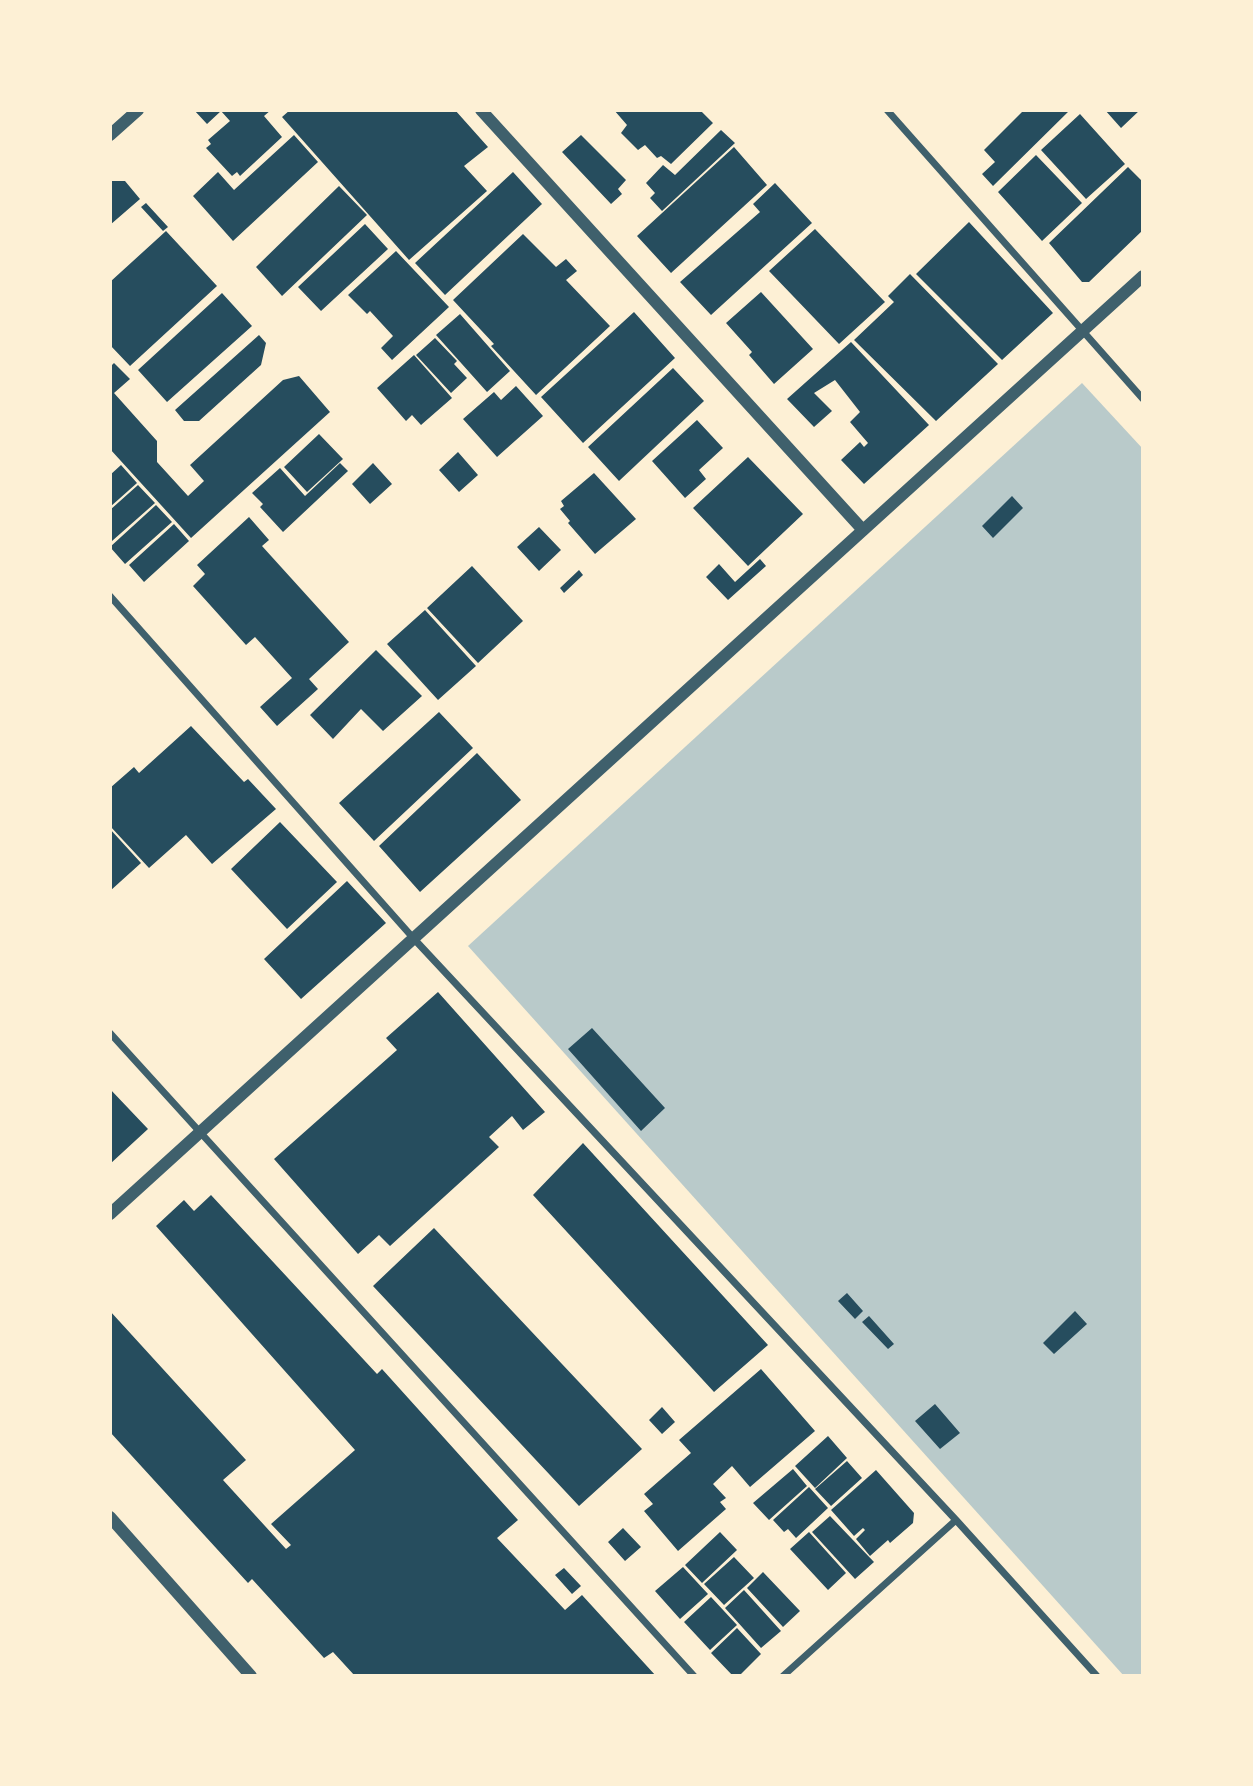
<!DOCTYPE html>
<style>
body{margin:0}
#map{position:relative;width:1253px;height:1786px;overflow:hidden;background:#fdf0d5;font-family:"Titillium Web",sans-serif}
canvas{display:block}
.frame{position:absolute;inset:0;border:112px solid #fdf0d5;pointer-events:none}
</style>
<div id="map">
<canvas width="1253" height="1786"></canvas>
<div class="frame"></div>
</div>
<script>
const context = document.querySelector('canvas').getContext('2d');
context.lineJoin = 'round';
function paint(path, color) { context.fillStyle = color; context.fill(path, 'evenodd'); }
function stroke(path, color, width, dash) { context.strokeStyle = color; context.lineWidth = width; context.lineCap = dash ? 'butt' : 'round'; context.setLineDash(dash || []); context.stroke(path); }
const green = new Path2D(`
 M 1082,383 L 1143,449 L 1143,1676 L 1124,1676 L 468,946 Z`);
const building = new Path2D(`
 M 194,110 L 271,110 L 264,116 L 282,137 L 240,176 L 237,172 L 232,176 L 206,148 L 211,144 L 208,140 L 230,121 L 221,111 L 207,124 Z
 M 290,110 L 455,110 L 488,147 L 464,166 L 487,191 L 409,260 L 282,117 Z
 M 614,110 L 700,110 L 713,123 L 671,164 L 661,156 L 657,158 L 645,145 L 638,150 L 621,133 L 627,125 Z
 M 1024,110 L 1070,110 L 993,186 L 982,174 L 995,162 L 984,150 Z
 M 1105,110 L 1140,110 L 1121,128 Z
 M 1080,114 L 1125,164 L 1086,199 L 1041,150 Z
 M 721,130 L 735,143 L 662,211 L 650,198 L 655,193 L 646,183 L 663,165 L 675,175 Z
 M 294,135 L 318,162 L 233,241 L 193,196 L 218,172 L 234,190 Z
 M 581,135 L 626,180 L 618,189 L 622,194 L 611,204 L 562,152 Z
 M 734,147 L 767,185 L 671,273 L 637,236 Z
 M 1036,155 L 1082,203 L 1042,241 L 998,192 Z
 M 1128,167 L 1143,182 L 1143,230 L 1089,282 L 1082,282 L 1049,243 Z
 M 513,172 L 542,204 L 445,295 L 415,263 Z
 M 110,181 L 125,181 L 140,199 L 110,225 Z
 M 775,183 L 812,223 L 711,315 L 680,282 L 760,212 L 753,204 Z
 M 339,186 L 367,215 L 282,296 L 256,267 Z
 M 146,203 L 168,227 L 163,231 L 141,207 Z
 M 969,222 L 1053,313 L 1002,360 L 916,274 Z
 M 365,224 L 388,249 L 321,311 L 298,287 Z
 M 815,229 L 885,302 L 839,344 L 769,271 Z
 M 166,231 L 217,286 L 130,366 L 110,345 L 110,282 Z
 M 523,234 L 556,267 L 566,259 L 577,271 L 566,280 L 610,326 L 536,395 L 491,346 L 494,344 L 453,300 Z
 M 396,251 L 449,307 L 392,360 L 381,348 L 393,336 L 370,311 L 367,314 L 348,295 Z
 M 910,274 L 998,364 L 936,421 L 854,340 L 894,302 L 888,296 Z
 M 761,292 L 813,349 L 774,384 L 749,355 L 752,352 L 726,323 Z
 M 222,293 L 252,326 L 167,402 L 138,370 Z
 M 634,312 L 675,358 L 583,443 L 541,397 Z
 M 460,314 L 510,371 L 487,392 L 436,335 Z
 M 259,335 L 266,343 L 261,365 L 199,421 L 184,421 L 175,410 Z
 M 435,338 L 457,361 L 454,364 L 467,378 L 451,393 L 416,355 Z
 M 851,342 L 929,425 L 864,484 L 841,460 L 860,442 L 864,447 L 868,443 L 850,422 L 860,412 L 835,380 L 814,393 L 832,411 L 814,427 L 787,399 Z
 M 414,355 L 452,398 L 421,425 L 412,415 L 406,421 L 377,388 Z
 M 114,363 L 130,379 L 114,393 L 157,441 L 157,462 L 188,496 L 204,481 L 190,465 L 283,380 L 299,376 L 330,412 L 191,538 L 110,449 L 110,367 Z
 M 673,368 L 704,401 L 619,481 L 588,447 Z
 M 516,386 L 543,416 L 497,457 L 463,419 L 494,392 L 501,400 Z
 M 697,420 L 723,448 L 699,470 L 706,479 L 685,498 L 652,461 Z
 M 319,434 L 343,459 L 307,492 L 284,467 Z
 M 458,452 L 478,475 L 459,492 L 439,470 Z
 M 748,457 L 803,514 L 748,566 L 693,508 Z
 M 340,463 L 348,471 L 283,532 L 260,507 L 263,504 L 252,493 L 280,468 L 305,496 Z
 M 373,463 L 392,484 L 370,504 L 352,484 Z
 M 121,465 L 137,483 L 110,507 L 110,475 Z
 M 594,473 L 636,519 L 595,554 L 568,523 L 570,521 L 560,509 L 564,506 L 561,501 Z
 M 138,485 L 155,503 L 112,541 L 110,510 Z
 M 1012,496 L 1023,508 L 993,538 L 982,526 Z
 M 156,505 L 172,522 L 125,564 L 110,547 Z
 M 249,517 L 269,540 L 262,546 L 349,642 L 309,679 L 318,689 L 277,726 L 260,707 L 292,678 L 255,637 L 246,645 L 193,586 L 205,574 L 197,565 Z
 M 174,524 L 189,541 L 144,582 L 129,565 Z
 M 539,527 L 561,550 L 539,571 L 517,547 Z
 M 760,559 L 766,566 L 728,600 L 706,577 L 719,564 L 735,582 Z
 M 472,566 L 523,621 L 478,663 L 427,608 Z
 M 579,570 L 583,575 L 564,593 L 560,588 Z
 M 425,610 L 476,666 L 438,700 L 387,644 Z
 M 376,650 L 422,696 L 383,731 L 361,709 L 333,739 L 310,715 Z
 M 439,712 L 473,748 L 374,841 L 339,803 Z
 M 191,726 L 244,782 L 248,779 L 276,809 L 212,864 L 186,835 L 149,868 L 110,826 L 110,788 L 134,767 L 139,773 Z
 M 477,753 L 521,800 L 420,892 L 379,846 Z
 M 280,822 L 337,882 L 287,929 L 231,869 Z
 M 110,829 L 141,863 L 110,891 Z
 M 347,881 L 386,923 L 301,999 L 264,959 Z
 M 438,992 L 545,1112 L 523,1130 L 512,1116 L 489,1137 L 499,1147 L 390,1246 L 379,1235 L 358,1254 L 274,1159 L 397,1050 L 386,1038 Z
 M 592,1028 L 665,1108 L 641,1131 L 568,1049 Z
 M 110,1089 L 148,1129 L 110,1164 Z
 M 583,1143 L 768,1345 L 714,1392 L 533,1195 Z
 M 211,1195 L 377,1374 L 382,1369 L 518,1520 L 497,1538 L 565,1610 L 582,1595 L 656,1676 L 355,1676 L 333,1652 L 324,1658 L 252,1579 L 248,1583 L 110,1432 L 110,1311 L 246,1460 L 223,1480 L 286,1549 L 291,1545 L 271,1524 L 355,1450 L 156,1226 L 184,1200 L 194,1211 Z
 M 434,1228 L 642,1449 L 579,1506 L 373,1286 Z
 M 847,1293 L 863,1311 L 855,1319 L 838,1301 Z
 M 1075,1311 L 1087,1324 L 1054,1354 L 1043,1343 Z
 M 869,1316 L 894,1344 L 888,1349 L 862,1322 Z
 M 761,1369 L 815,1431 L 750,1487 L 732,1466 L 713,1484 L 726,1498 L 720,1502 L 726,1509 L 678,1551 L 644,1511 L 653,1504 L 644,1494 L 691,1453 L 679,1440 Z
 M 935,1404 L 960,1433 L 940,1449 L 915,1421 Z
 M 662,1407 L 675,1422 L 662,1434 L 649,1420 Z
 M 828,1436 L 847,1458 L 815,1488 L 795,1466 Z
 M 847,1461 L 862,1478 L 831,1506 L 815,1489 Z
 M 793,1469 L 807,1486 L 769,1520 L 753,1503 Z
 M 876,1470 L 914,1513 L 913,1523 L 890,1543 L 888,1540 L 870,1556 L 856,1539 L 865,1530 L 863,1528 L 854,1536 L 831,1510 Z
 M 809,1487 L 828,1508 L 796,1538 L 788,1529 L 784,1532 L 773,1520 Z
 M 830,1516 L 874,1562 L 855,1579 L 812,1532 Z
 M 623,1528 L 641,1547 L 625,1561 L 608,1542 Z
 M 720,1532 L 737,1550 L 702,1583 L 685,1565 Z
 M 809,1532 L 846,1573 L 828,1590 L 790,1549 Z
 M 734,1557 L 754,1578 L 724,1605 L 704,1584 Z
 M 683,1567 L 708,1594 L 680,1619 L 655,1591 Z
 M 564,1568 L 581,1586 L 572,1594 L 555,1575 Z
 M 763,1572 L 800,1611 L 783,1627 L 747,1588 Z
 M 744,1590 L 781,1631 L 761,1648 L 725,1608 Z
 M 711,1597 L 737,1625 L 710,1650 L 684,1622 Z
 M 737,1628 L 761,1654 L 739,1676 L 733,1676 L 711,1653 Z`);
const minor = new Path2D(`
 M 887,110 L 1143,399
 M 110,596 L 415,940 L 956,1520 L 1097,1676
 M 110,1033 L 694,1676
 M 783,1676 L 956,1520`);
const tertiary = new Path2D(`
 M 481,110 L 862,529
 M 110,135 L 138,110
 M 110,1214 L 1143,276
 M 110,1517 L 251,1676`);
paint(green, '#b9caca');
paint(building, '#264d5e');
stroke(minor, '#3f606c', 7);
stroke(tertiary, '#3f606c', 12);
</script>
